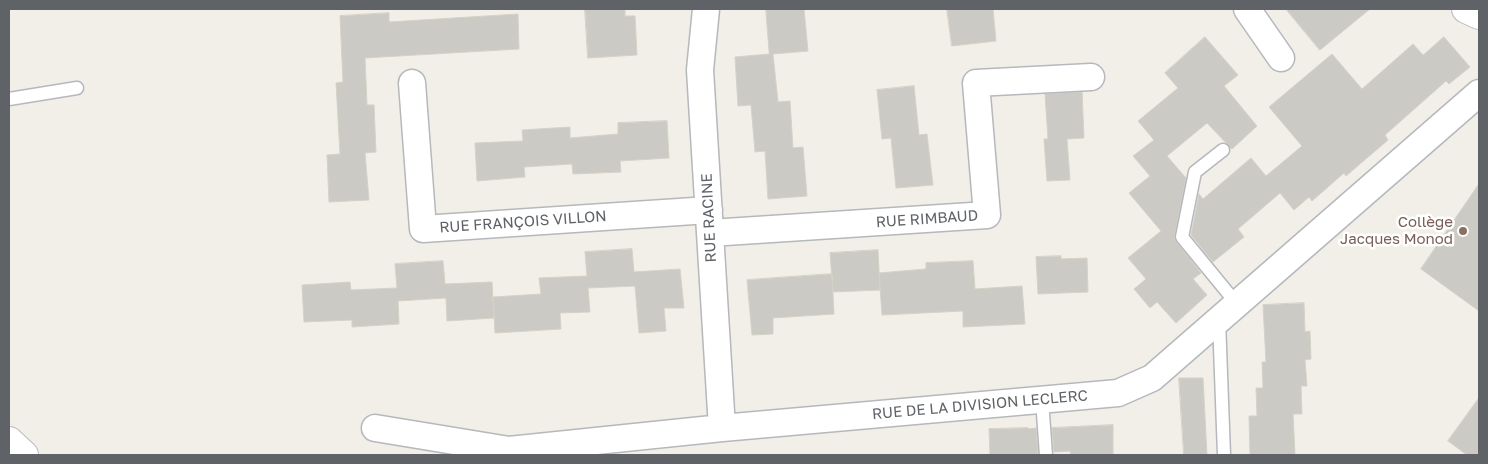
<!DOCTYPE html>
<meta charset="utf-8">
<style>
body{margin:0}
#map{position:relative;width:1488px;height:464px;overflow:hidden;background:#f1efe8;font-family:"Golos Text",sans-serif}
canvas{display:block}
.frame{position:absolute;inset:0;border:10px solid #5f6368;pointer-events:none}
</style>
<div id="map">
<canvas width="1488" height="464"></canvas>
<div class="frame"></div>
</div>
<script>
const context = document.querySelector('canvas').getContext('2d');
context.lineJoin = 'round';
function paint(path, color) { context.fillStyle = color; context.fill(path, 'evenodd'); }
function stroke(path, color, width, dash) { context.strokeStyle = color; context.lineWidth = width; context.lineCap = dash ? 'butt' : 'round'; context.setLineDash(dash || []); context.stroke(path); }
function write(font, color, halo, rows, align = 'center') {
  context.font = font + ' "Golos Text",sans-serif'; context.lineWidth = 5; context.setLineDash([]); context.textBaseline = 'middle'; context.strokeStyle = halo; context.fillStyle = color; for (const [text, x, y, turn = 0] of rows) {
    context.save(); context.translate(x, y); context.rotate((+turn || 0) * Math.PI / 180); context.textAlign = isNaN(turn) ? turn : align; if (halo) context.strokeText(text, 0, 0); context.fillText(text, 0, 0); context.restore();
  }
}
const building = new Path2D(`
 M 585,9 L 625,9 L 625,16 L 635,16 L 637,55 L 588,58 Z
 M 766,9 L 804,9 L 808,51 L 773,54 L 778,102 L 790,101 L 793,148 L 803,147 L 807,196 L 768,199 L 765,151 L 755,152 L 751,105 L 738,106 L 735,57 L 769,54 Z
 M 947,9 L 993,9 L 996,41 L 952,46 Z
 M 1286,9 L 1370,9 L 1320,50 Z
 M 389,13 L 389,22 L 518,14 L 519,49 L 365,58 L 367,105 L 374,105 L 376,152 L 365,153 L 369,200 L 329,202 L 327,155 L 340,154 L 336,83 L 343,82 L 340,16 Z
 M 1205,37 L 1238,75 L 1224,86 L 1257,126 L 1232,149 L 1207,123 L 1167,156 L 1186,178 L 1174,239 L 1201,273 L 1193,279 L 1207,295 L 1176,323 L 1157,302 L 1150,308 L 1134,289 L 1146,279 L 1128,258 L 1161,231 L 1129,193 L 1150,176 L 1133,156 L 1154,140 L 1138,121 L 1178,88 L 1165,73 Z
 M 1444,37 L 1470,67 L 1449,84 L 1446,81 L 1385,135 L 1388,140 L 1346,176 L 1344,173 L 1312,201 L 1309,197 L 1294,210 L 1280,193 L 1238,229 L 1244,237 L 1213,262 L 1191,235 L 1199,194 L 1203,199 L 1251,158 L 1266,176 L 1302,146 L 1269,107 L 1332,54 L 1362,89 L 1413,44 L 1423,55 Z
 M 914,86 L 919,135 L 927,134 L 933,185 L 896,188 L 891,138 L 882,139 L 877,90 Z
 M 1082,92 L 1084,138 L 1067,139 L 1070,180 L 1047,181 L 1044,139 L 1048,139 L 1045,94 Z
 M 667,121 L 669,158 L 620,161 L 621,172 L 573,174 L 572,164 L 524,167 L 525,177 L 477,181 L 475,143 L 523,141 L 522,130 L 570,127 L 570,138 L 618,134 L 618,123 Z
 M 1479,184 L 1479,311 L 1421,269 Z
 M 632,249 L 634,272 L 680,269 L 684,308 L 664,308 L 666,331 L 639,333 L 635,286 L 588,288 L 590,312 L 560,313 L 561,329 L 495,333 L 493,297 L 541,294 L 539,278 L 587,276 L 585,252 Z
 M 878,250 L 880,290 L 833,292 L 830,253 Z
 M 1061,256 L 1061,259 L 1087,258 L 1088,292 L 1038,294 L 1036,257 Z
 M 443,261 L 445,284 L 492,282 L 494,318 L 447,321 L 446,298 L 398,301 L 399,324 L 352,327 L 352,320 L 304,322 L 302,285 L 350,282 L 351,290 L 397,288 L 395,264 Z
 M 973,261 L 975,289 L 1022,286 L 1025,324 L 963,327 L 963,311 L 882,315 L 879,273 L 926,269 L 926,263 Z
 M 832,274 L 834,314 L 773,318 L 773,334 L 752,335 L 747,280 Z
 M 1304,303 L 1305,332 L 1310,331 L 1311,359 L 1305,360 L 1307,386 L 1301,386 L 1302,414 L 1293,414 L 1295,455 L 1250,455 L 1249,416 L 1257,416 L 1256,388 L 1263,388 L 1262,362 L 1266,362 L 1263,305 Z
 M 1179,378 L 1203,378 L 1207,455 L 1184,455 Z
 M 1479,398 L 1479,455 L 1467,455 L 1448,441 Z
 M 1113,425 L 1113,455 L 1071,455 L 1070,451 L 1054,452 L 1052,428 Z
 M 1028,428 L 1028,429 L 1036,428 L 1038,454 L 990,455 L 989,429 Z`);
const lane = new Path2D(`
 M 9,99 L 77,88
 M 1223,150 L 1195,172 L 1182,237 L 1237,304
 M 1219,320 L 1224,455
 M 1042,400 L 1046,455`);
const street = new Path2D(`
 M 706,9 L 700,70 L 722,428
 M 1247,9 L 1281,58
 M 412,83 L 423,229 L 709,210
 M 710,233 L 987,215 L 976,83 L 1091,77
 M 375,428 L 509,450 L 722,428 L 1118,393 L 1152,378 L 1479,93`);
const secondary = new Path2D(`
 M 1466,9 L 1479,15
 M 9,441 L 24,455`);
const markers = [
 [1463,231,5,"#8d6e63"]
];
const streetNames = [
 ["RUE RACINE",709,218,-93],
 ["RUE RIMBAUD",927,219,-4],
 ["RUE FRANÇOIS VILLON",523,222,-4],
 ["RUE DE LA DIVISION LECLERC",980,405,-5]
];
const educationNames = [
 ["Collège",1453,222],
 ["Jacques Monod",1453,239]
];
paint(building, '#cccac5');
stroke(building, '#d6d1c6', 1);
stroke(lane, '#b5b8bc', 15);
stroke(street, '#b5b8bc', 29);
stroke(secondary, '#b6babf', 30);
stroke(lane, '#fff', 12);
stroke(street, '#fff', 26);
stroke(secondary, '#fff', 28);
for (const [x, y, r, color] of markers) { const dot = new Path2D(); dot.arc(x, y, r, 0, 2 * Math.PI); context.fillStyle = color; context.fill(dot); stroke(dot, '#fff', 2); }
write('15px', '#5f6368', '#fff', streetNames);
write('15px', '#785e54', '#fff', educationNames, 'right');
</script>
